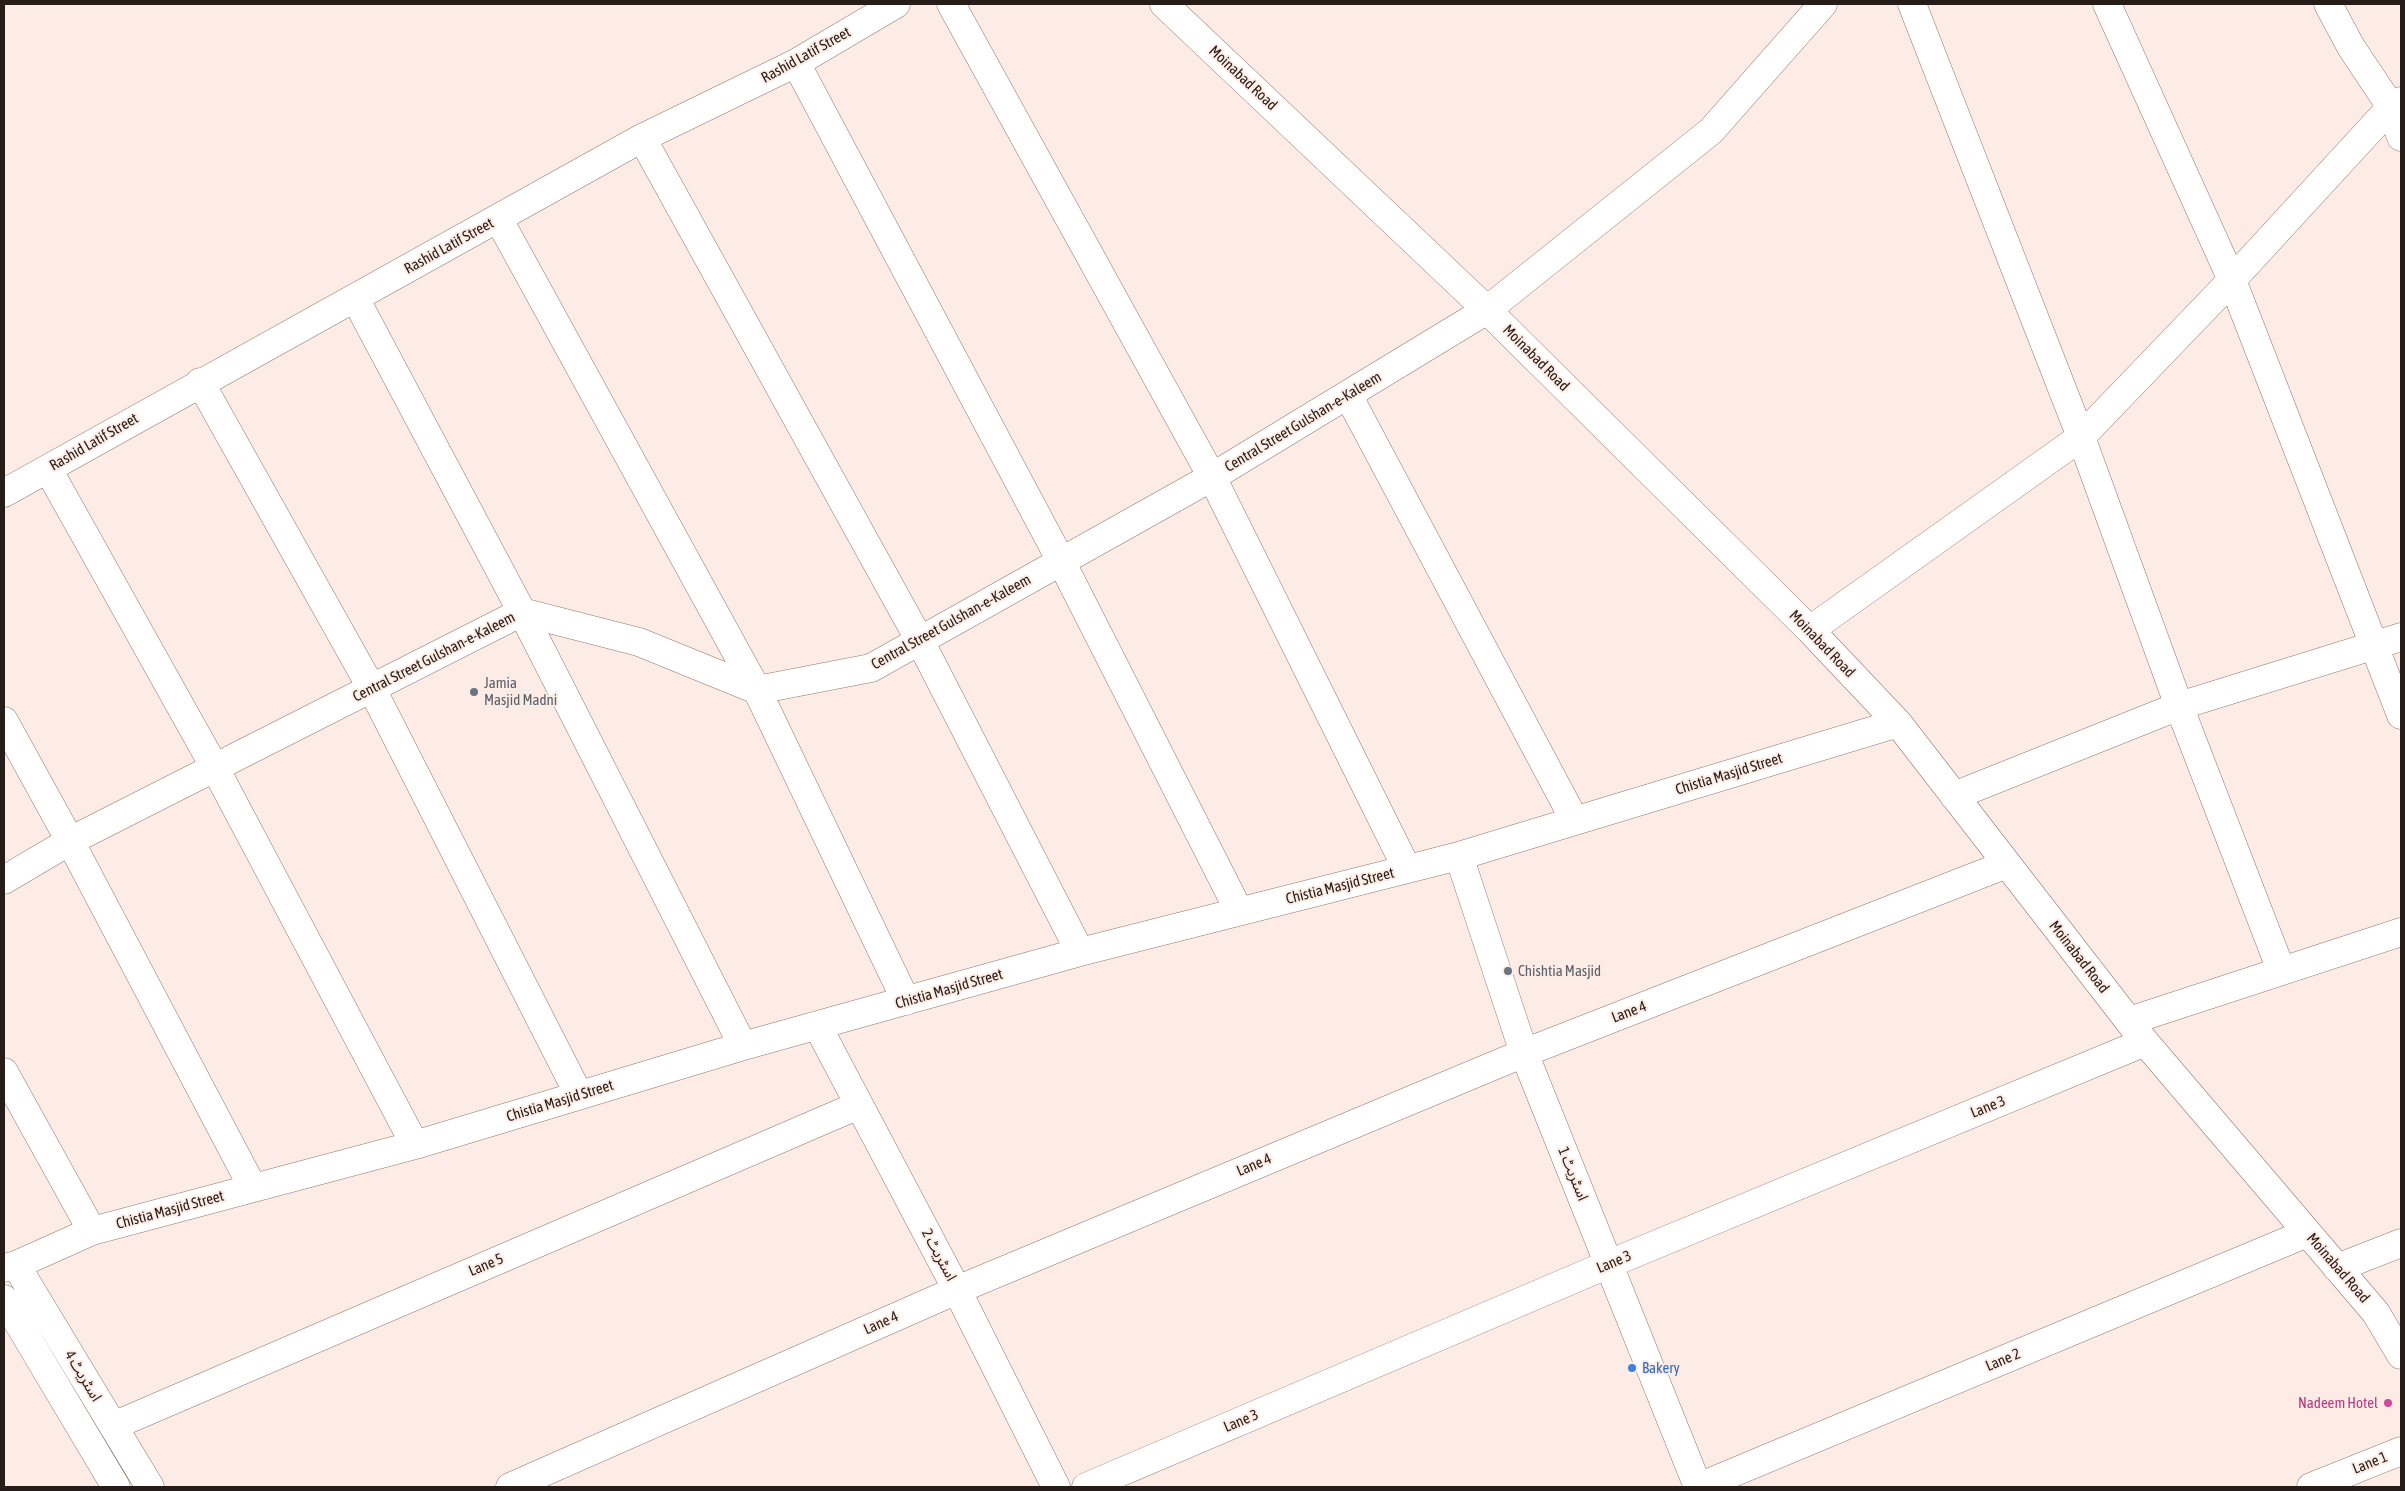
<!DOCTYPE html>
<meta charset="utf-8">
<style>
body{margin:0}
#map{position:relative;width:2405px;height:1491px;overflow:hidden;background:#fdece5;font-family:"Asap Condensed",sans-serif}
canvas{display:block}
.frame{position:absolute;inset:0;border:5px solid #261c18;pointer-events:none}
</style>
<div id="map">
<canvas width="2405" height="1491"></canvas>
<div class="frame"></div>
</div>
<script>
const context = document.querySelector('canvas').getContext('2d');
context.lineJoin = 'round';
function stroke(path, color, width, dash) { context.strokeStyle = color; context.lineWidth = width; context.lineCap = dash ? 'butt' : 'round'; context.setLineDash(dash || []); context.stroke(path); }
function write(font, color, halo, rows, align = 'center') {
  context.font = font + ' "Asap Condensed","Noto Sans Arabic",sans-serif'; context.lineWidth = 4; context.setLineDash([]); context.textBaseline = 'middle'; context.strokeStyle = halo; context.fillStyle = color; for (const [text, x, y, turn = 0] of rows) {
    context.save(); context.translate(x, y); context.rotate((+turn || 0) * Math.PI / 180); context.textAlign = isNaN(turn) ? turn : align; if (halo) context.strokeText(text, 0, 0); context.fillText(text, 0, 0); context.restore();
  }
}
const minor = new Path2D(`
 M 951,4 L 1212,477 L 1407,869
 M 1164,4 L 1487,310 L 1810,630 L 1898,723 L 2145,1042 L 2376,1313 L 2401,1355
 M 1912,4 L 2081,437 L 2179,706 L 2281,970
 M 2107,4 L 2232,280 L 2401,715
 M 2328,4 L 2351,47 L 2391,107 L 2401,137
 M 796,63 L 1061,561 L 1239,911
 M 642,138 L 920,641 L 1080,952
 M 498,218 L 757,690 L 906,1001
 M 355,298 L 522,612 L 743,1046
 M 200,382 L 372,689 L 579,1095
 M 1348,395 L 1575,821
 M 48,469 L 215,768 L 415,1145
 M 4,493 L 642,138 L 796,63 L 896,4
 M 1810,630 L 2081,437 L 2232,280 L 2391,107 L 2401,101
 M 4,721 L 70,841 L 253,1188
 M 1954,796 L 2179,706 L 2401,637
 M 1459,856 L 1524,1053 L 1698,1487
 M 4,880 L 70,841 L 522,612 L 639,642 L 757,690 L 871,668 L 1212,477 L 1487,310 L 1711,131 L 1823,4
 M 2129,1021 L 2401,932
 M 817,1025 L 957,1290 L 1056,1487
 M 4,1072 L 92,1231
 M 16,1265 L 150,1487
 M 4,1268 L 16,1265 L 92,1231 L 415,1145 L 743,1046 L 1080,952 L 1459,856 L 1898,723
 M 2337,1268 L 2401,1243
 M 4,1299 L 116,1487
 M 113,1426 L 859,1105
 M 510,1487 L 957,1290 L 1524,1053 L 2007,864
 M 1086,1487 L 1609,1264 L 2145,1042
 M 1699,1487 L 2307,1233
 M 2311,1487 L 2401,1451`);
const markers = [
 [474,692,5,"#6b7280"],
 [1508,971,5,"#6b7280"],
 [1632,1368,5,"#3f7fe0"],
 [2388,1403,5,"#d1479c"]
];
const streetNames = [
 ["Rashid Latif Street",806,55,-29],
 ["Moinabad Road",1243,78,43],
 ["Rashid Latif Street",449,246,-29],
 ["Moinabad Road",1536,358,45],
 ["Central Street Gulshan-e-Kaleem",1303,422,-31],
 ["Rashid Latif Street",94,442,-30],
 ["Central Street Gulshan-e-Kaleem",951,622,-29],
 ["Moinabad Road",1822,644,46],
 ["Central Street Gulshan-e-Kaleem",434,657,-27],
 ["Chistia Masjid Street",1729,774,-17],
 ["Chistia Masjid Street",1340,886,-14],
 ["Moinabad Road",2079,957,52],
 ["Chistia Masjid Street",949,989,-16],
 ["Lane 4",1629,1012,-21],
 ["Chistia Masjid Street",560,1101,-17],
 ["Lane 3",1988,1107,-22],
 ["Lane 4",1254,1165,-23],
 ["اسٹریٹ 1",1573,1174,68],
 ["Chistia Masjid Street",170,1210,-15],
 ["اسٹریٹ 2",939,1255,62],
 ["Lane 3",1614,1262,-23],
 ["Lane 5",486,1265,-23],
 ["Moinabad Road",2338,1268,49],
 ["Lane 4",881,1323,-24],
 ["Lane 2",2003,1360,-23],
 ["اسٹریٹ 4",83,1376,59],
 ["Lane 3",1241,1421,-23],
 ["Lane 1",2370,1463,-22]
];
const worshipNames = [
 ["Jamia",484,683],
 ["Masjid Madni",484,700],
 ["Chishtia Masjid",1518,971]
];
const shopNames = [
 ["Bakery",1642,1368]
];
const hotelNames = [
 ["Nadeem Hotel",2378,1403]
];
stroke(minor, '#90776c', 29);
stroke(minor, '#fff', 28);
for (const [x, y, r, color] of markers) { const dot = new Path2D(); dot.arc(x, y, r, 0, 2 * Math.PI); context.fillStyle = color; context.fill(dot); stroke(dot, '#fdece5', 2); }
write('15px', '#261c18', '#fdece5', streetNames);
write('15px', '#5b616d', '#fdece5', worshipNames, 'left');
write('15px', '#366cbe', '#fdece5', shopNames, 'left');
write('15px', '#b23c85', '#fdece5', hotelNames, 'right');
</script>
